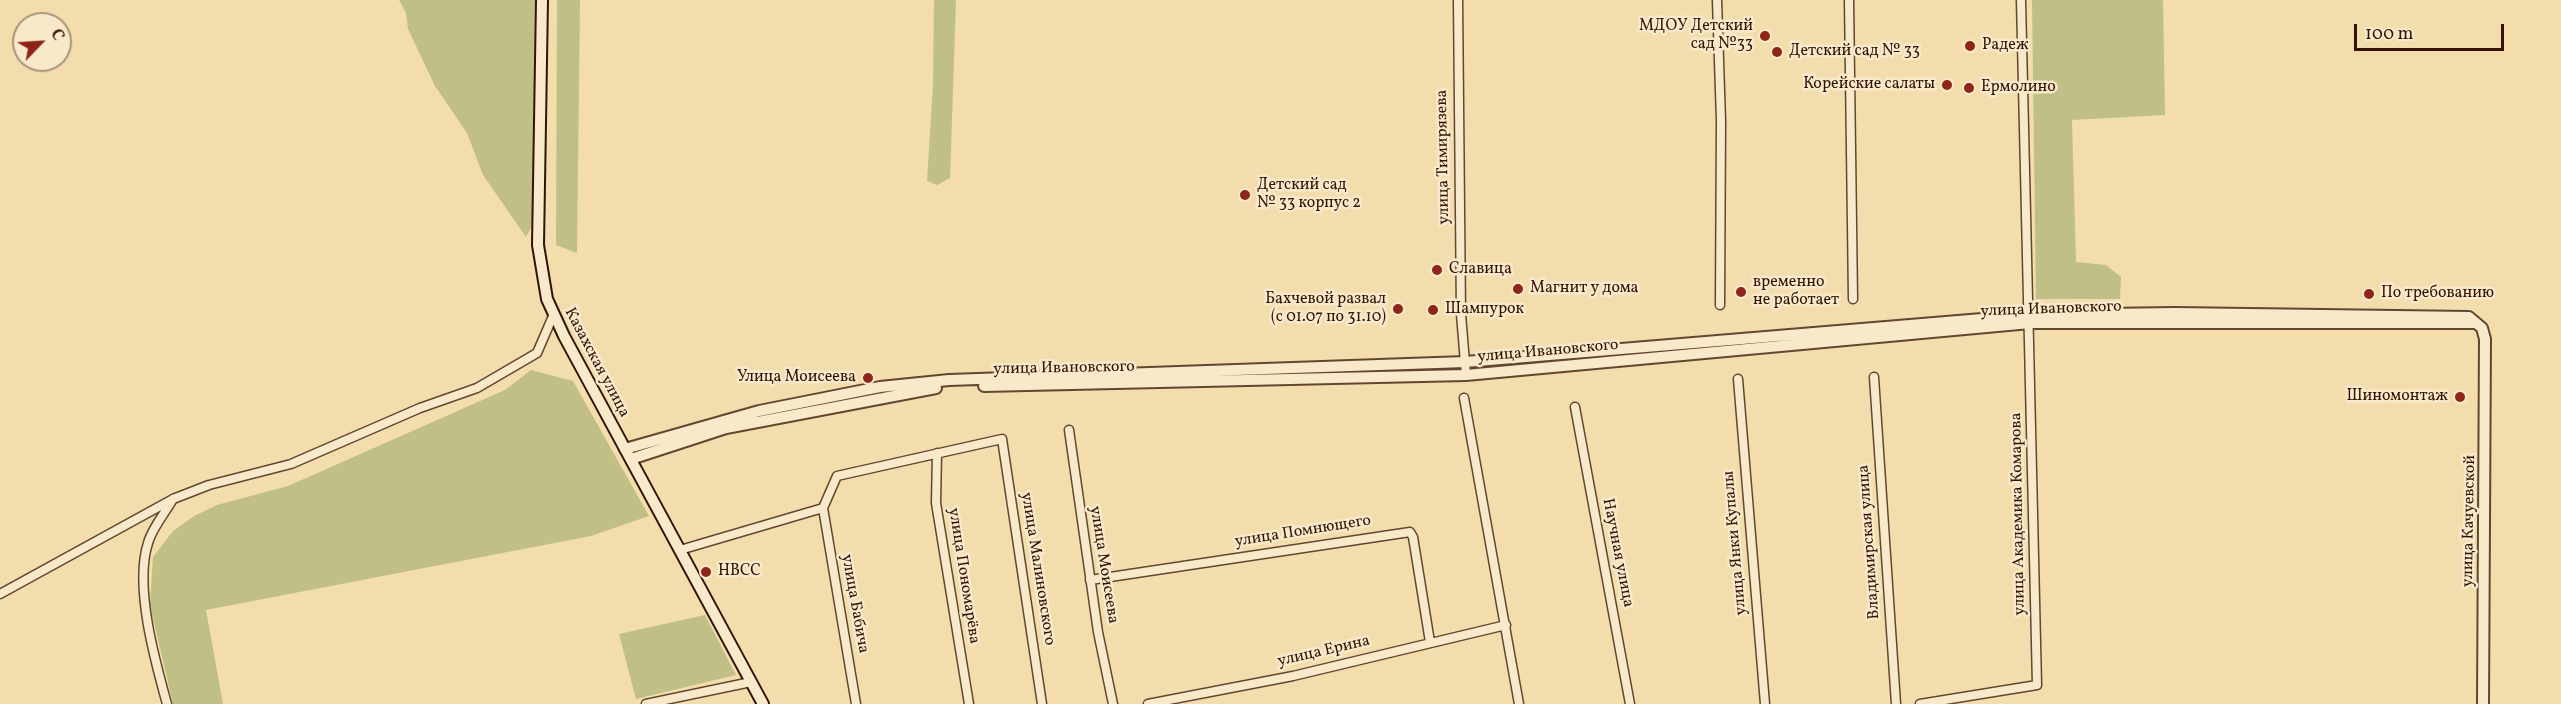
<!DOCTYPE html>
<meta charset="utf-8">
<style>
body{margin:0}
#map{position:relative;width:2561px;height:704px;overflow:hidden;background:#f3ddad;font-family:Vollkorn,serif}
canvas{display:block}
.north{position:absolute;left:12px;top:12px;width:60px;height:60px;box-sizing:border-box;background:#f7e9ca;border:2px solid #a9937c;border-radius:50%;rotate:65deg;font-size:16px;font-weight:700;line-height:24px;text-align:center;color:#341306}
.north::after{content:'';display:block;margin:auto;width:21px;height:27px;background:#8f2418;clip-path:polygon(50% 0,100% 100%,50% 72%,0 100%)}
.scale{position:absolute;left:2354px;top:24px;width:150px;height:27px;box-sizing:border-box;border:3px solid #341306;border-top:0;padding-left:8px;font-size:18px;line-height:21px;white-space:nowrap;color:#341306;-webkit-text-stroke:4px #f7e9ca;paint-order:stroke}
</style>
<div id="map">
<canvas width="2561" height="704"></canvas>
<div class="north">С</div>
<div class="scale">100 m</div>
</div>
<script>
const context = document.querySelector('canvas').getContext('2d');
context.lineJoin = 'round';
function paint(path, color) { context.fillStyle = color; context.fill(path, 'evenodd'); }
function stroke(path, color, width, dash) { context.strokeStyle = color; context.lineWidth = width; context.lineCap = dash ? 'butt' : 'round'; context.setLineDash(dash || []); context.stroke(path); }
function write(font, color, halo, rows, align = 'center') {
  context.font = font + ' Vollkorn,serif'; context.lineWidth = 5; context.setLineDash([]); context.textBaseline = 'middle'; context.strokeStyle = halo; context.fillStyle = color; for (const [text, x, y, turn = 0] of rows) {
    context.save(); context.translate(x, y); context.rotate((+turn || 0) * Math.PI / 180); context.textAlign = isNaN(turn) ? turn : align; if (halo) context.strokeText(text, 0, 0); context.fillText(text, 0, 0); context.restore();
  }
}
const green = new Path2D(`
 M 399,0 L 537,0 L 534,222 L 526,237 L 483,175 L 467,133 L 435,86 L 408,29 L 406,13 Z
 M 557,0 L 580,0 L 577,253 L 556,245 Z
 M 934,0 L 956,0 L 950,178 L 937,185 L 927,181 L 933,86 Z
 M 2032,0 L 2163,0 L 2165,115 L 2072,120 L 2076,262 L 2106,265 L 2121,277 L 2120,299 L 2036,299 Z
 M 531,370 L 573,381 L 649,516 L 591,536 L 206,610 L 223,704 L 173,704 L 150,605 L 153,557 L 173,531 L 194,516 L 217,505 L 288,486 L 505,390 Z
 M 705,615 L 736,675 L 636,699 L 619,634 Z`);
const minor = new Path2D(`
 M 1458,0 L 1461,314 L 1466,375
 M 1717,0 L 1721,121 L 1720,305
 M 1849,0 L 1853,299
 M 1874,377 L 1896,704
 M 1738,379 L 1765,704
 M 1464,398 L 1519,704
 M 1575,407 L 1630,704
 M 1069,430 L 1098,632 L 1113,704
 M 937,453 L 936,503 L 969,704
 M 823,508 L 856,704
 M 680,550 L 823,508 L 837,476 L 1002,439 L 1042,704
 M 1090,580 L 1410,532 L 1413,537 L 1430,642
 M 0,594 L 173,499 L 209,485 L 291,464 L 420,408 L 477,388 L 537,353 L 553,316
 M 167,704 C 155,661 134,586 148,543 C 152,528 165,513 173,499
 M 646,704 L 751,682
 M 1148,704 L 1293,676 L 1506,625
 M 1920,704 L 2037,685 L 2021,0`);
const tertiary = new Path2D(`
 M 984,386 L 1466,375 L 2030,323 L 2475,323
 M 625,449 L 759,411 L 880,387 L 949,380 L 1465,362 L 2030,315 L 2175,313 L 2469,317 L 2482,328 L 2485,339 L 2483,704
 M 631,459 L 726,428 L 936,388`);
const secondary = new Path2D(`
 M 542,0 L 538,245 L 547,299 L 564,336 L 763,704`);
const markers = [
 [1765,36,6,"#8f2418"],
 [1970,46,6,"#8f2418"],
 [1777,52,6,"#8f2418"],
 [1947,85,6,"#8f2418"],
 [1969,88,6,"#8f2418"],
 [1245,195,6,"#8f2418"],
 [1437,270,6,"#8f2418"],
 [1518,289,6,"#8f2418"],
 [1741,292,6,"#8f2418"],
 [2369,294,6,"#8f2418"],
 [1398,309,6,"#8f2418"],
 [1433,310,6,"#8f2418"],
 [868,378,6,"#8f2418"],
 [2460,397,6,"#8f2418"],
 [706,572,6,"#8f2418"]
];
const poiNames = [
 ["МДОУ Детский",1753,27,"right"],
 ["сад №33",1753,45,"right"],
 ["Радеж",1982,46],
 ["Детский сад № 33",1789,52],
 ["Корейские салаты",1935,85,"right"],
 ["Ермолино",1981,88],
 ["Детский сад",1257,186],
 ["№ 33 корпус 2",1257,204],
 ["Славица",1449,270],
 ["временно",1753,283],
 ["не работает",1753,301],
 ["Магнит у дома",1530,289],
 ["По требованию",2381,294],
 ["Бахчевой развал",1386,300,"right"],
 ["(с 01.07 по 31.10)",1386,318,"right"],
 ["Шампурок",1445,310],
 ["Улица Моисеева",856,378,"right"],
 ["Шиномонтаж",2448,397,"right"],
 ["НВСС",718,572]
];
const streetNames = [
 ["улица Тимирязева",1444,157,-91],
 ["улица Ивановского",2051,310,-2],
 ["улица Ивановского",1548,352,-5],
 ["Казахская улица",596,363,62],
 ["улица Ивановского",1064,369,-1],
 ["улица Академика Комарова",2019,514,-91],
 ["улица Качуевской",2470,521,-89],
 ["улица Помнющего",1303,532,-9],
 ["Владимирская улица",1870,542,-94],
 ["улица Янки Купалы",1736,543,-95],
 ["Научная улица",1617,553,79],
 ["улица Моисеева",1103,565,81],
 ["улица Малиновского",1037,569,81],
 ["улица Пономарёва",963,576,81],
 ["улица Бабича",854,604,80],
 ["улица Ерина",1324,652,-13]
];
paint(green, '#bfbf86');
stroke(minor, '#644630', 11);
stroke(tertiary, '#644630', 14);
stroke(secondary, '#341306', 14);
stroke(minor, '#f7e9ca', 8);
stroke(tertiary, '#f7e9ca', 10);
stroke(secondary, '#f7e9ca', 10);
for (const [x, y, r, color] of markers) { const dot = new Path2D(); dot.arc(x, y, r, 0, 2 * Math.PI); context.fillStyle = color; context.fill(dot); stroke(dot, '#f7e9ca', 2); }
write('16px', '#341306', '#f7e9ca', poiNames, 'left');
write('16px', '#341306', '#f7e9ca', streetNames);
</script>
